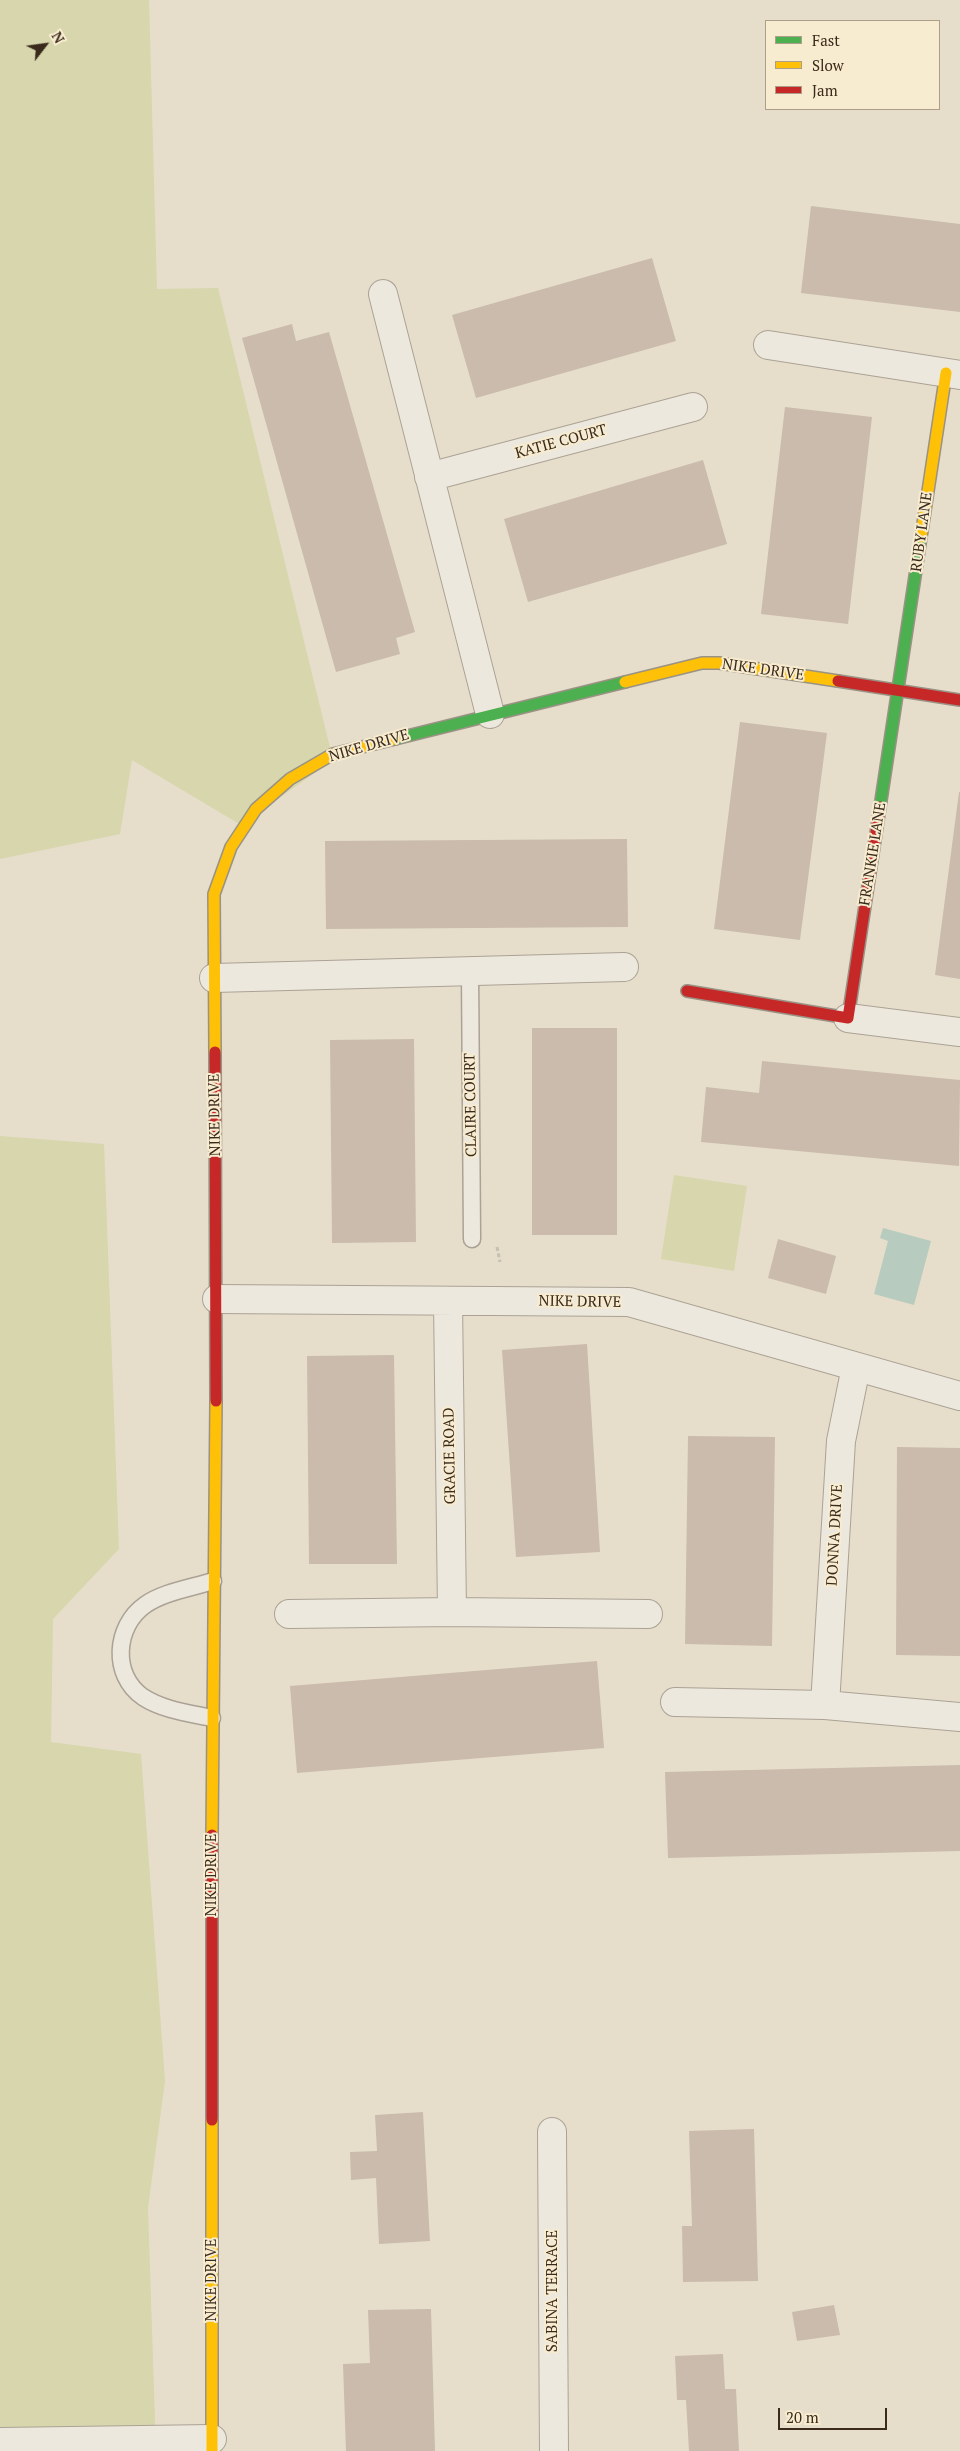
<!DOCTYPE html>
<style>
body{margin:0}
#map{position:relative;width:960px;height:2451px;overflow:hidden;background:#e6decb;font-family:"PT Serif",serif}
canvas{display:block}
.legend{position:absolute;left:765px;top:20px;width:175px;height:90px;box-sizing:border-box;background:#f8ecd0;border:1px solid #ac9e88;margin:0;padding:6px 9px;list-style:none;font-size:15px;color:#3a2a1c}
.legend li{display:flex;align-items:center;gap:10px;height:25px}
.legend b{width:25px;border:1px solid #ac9e88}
.north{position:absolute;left:20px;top:20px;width:50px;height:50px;-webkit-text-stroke:4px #f8ecd0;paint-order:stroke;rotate:60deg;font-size:14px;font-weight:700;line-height:20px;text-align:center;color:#3a2a1c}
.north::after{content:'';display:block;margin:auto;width:18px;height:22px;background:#3a2a1c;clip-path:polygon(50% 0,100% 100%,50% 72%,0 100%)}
.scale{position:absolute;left:778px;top:2408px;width:109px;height:22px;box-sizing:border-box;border:2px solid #3a2a1c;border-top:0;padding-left:6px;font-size:15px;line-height:18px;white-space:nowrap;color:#3a2a1c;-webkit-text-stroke:4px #f8ecd0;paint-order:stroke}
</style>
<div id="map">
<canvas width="960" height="2451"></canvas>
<ul class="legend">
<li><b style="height:6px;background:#4caf50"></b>Fast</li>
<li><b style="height:6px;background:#ffc107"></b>Slow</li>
<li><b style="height:6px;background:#c62828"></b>Jam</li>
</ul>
<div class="north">N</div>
<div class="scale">20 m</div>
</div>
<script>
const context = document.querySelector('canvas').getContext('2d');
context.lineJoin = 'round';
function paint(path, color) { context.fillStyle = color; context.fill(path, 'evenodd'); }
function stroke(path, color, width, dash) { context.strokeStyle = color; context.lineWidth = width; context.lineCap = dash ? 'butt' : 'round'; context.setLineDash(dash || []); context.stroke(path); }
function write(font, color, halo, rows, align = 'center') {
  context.font = font + ' "PT Serif",serif'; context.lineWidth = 4; context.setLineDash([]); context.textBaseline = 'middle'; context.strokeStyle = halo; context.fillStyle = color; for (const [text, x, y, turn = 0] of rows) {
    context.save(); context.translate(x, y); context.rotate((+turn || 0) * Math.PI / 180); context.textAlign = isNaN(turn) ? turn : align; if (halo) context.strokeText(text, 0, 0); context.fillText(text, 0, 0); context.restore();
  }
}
const green = new Path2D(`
 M 0,0 L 149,0 L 157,289 L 218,288 L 333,760 L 241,825 L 132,760 L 120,834 L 0,859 Z
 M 0,1136 L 104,1144 L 119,1549 L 53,1619 L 51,1742 L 141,1754 L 165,2081 L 148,2208 L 156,2451 L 0,2451 Z
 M 674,1175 L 747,1186 L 734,1271 L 661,1259 Z`);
const water = new Path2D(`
 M 883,1228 L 931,1241 L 914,1305 L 874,1294 L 888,1241 L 880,1238 Z`);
const building = new Path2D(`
 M 811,206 L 960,224 L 960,312 L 801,293 Z
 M 652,258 L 676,341 L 476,398 L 452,315 Z
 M 292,324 L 296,341 L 329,332 L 415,632 L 396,638 L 400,654 L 336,672 L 242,338 Z
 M 785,407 L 872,417 L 848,624 L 761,614 Z
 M 703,460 L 727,544 L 528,602 L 504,519 Z
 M 740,722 L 827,733 L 800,940 L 714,929 Z
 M 959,792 L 960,792 L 960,979 L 935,975 Z
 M 627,839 L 628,927 L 326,929 L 325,841 Z
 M 532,1028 L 617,1028 L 617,1235 L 532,1235 Z
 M 414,1039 L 416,1242 L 332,1243 L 330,1040 Z
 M 762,1061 L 960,1080 L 959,1166 L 701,1142 L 706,1087 L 759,1093 Z
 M 778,1239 L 836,1256 L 826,1294 L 768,1278 Z
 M 587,1344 L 600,1552 L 516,1557 L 502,1350 Z
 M 394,1355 L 397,1564 L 309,1564 L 307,1356 Z
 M 688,1436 L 775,1437 L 772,1646 L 685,1644 Z
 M 897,1447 L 960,1448 L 960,1656 L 896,1655 Z
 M 597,1661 L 604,1748 L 297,1773 L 290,1686 Z
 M 960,1765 L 960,1851 L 668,1858 L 665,1772 Z
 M 423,2112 L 430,2241 L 379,2244 L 376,2178 L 351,2180 L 350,2152 L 377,2151 L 375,2115 Z
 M 754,2129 L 758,2281 L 683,2282 L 682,2226 L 692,2226 L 689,2131 Z
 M 834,2305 L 840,2335 L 797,2341 L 792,2312 Z
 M 431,2309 L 435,2451 L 346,2451 L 343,2364 L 370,2363 L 368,2310 Z
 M 723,2354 L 725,2389 L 736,2389 L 739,2451 L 689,2451 L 686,2400 L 677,2400 L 675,2356 Z`);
const path = new Path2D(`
 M 497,1247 L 500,1262`);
const lane = new Path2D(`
 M 470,971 L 472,1239
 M 212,1718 C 188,1713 163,1710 143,1697 C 111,1675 115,1626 145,1605 C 163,1592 191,1588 213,1581`);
const street = new Path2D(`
 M 383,294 L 490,714
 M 768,345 L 960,375
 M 429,477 L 693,407
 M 214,978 L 624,967
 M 848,1018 L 960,1032
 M 217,1299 L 629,1302 L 960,1396
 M 452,1612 L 648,1614
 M 289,1614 L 452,1612 L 448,1301
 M 675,1702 L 825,1705 L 841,1441 L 856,1367
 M 825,1705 L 960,1717
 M 552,2132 L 554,2451
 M 0,2442 L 212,2439`);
const fast = new Path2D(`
 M 395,739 L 625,682
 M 880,807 L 921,537`);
const slow = new Path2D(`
 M 921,537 L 946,373
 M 625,682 L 702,663 L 719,663 L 838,681
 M 215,1052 L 214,894 L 231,847 L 256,809 L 290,779 L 333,754 L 395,739
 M 212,1835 L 216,1401
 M 212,2120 L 212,2451`);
const jam = new Path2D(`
 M 838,681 L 960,700
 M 687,991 L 848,1018 L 880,807
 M 215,1052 L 216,1401
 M 212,1835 L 212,2120`);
const streetNames = [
 ["KATIE COURT",561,442,-15],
 ["RUBY LANE",922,532,-82],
 ["NIKE DRIVE",763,670,8],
 ["NIKE DRIVE",369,746,-16],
 ["FRANKIE LANE",873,854,-81],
 ["CLAIRE COURT",471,1105,-91],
 ["NIKE DRIVE",215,1115,-91],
 ["NIKE DRIVE",580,1302,1],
 ["GRACIE ROAD",450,1456,-91],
 ["DONNA DRIVE",835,1535,-87],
 ["NIKE DRIVE",212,1875,-90],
 ["NIKE DRIVE",212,2280,-90],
 ["SABINA TERRACE",553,2291,-90]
];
paint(green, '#d7d6ac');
paint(water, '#b7cbbe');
paint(building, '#cabbac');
stroke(lane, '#aba295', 19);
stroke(street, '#aba295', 30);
stroke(fast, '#9a9284', 14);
stroke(slow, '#9a9284', 14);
stroke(jam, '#9a9284', 14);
stroke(path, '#c6bfb4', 3, [4, 2.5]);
stroke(lane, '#ede8dd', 16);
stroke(street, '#ede8dd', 28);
stroke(fast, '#4caf50', 11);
stroke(slow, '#ffc107', 11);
stroke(jam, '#c62828', 11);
write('15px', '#3a2a1c', '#f8ecd0', streetNames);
</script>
